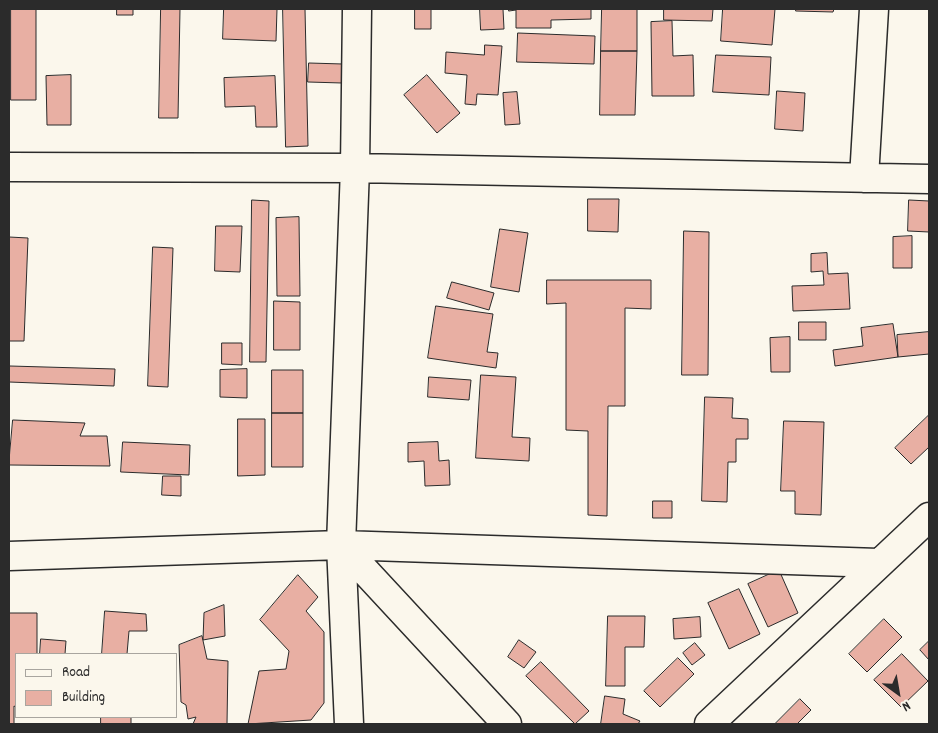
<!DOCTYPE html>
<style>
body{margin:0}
#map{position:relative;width:938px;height:733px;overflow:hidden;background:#fbf7ec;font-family:Dekko,sans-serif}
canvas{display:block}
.frame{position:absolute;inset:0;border:10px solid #2b2b2b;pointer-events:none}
.legend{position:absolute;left:15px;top:653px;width:162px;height:65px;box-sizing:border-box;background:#fbf7ec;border:1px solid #a8a59f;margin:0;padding:6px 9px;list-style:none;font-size:15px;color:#2b2b2b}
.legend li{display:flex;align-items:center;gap:10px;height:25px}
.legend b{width:25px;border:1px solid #a8a59f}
.north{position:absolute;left:873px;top:668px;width:50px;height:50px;-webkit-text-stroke:4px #fbf7ec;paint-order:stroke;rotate:148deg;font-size:14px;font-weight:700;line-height:20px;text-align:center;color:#2b2b2b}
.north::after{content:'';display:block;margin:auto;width:18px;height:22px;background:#2b2b2b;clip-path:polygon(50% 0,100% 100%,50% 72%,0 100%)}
</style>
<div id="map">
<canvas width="938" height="733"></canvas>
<div class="frame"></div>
<ul class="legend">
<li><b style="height:6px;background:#fbf7ec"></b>Road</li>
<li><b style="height:14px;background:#e8afa3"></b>Building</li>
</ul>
<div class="north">N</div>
</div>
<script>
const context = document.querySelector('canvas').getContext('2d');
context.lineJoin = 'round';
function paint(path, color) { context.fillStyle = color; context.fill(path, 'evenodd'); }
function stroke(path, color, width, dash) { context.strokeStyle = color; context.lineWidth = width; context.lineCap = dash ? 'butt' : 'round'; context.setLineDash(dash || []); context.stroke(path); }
const building = new Path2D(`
 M 11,9 L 36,9 L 36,100 L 11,100 Z
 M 117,9 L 133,9 L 133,15 L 117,15 Z
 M 161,9 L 180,9 L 178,118 L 159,118 Z
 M 224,9 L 277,9 L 276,41 L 223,39 Z
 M 283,9 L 305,9 L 308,146 L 286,147 Z
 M 415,9 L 431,9 L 431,29 L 415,29 Z
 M 480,9 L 503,9 L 504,29 L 481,30 Z
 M 509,9 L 591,9 L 591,19 L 551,20 L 551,28 L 516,28 L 516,10 L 509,11 Z
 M 602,9 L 637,9 L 637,51 L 601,51 Z
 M 664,9 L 713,9 L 712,21 L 664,20 Z
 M 723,9 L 775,9 L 772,45 L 721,41 Z
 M 796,9 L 834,9 L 833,12 L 796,11 Z
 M 672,21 L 673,56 L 693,55 L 694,96 L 652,96 L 651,22 Z
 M 518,33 L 595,36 L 594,64 L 517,62 Z
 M 485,45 L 502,46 L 498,95 L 477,94 L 476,105 L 465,104 L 467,75 L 445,73 L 446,52 L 484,55 Z
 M 601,51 L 637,51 L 635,115 L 600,115 Z
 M 716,55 L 771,57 L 769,95 L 713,92 Z
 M 309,63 L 343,64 L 342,83 L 308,82 Z
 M 71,75 L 71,125 L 47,125 L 46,76 Z
 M 427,75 L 460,113 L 437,133 L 404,95 Z
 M 275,76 L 277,127 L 256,127 L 255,106 L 225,107 L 224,78 Z
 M 777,91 L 805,93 L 803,131 L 775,129 Z
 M 517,92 L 520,124 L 505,125 L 503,93 Z
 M 588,199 L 619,199 L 618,232 L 588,231 Z
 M 252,200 L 269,201 L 266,362 L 250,362 Z
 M 909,200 L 929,201 L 929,232 L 908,231 Z
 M 299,217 L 300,296 L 277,296 L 276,218 Z
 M 216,226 L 242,226 L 240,272 L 215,271 Z
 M 500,229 L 528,233 L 519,292 L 491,287 Z
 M 684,231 L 709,232 L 708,375 L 682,375 Z
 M 912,236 L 912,268 L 893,268 L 893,237 Z
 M 9,237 L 28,238 L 24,341 L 9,341 Z
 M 153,247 L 173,248 L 168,387 L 148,386 Z
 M 827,253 L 828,274 L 848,273 L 850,309 L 793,311 L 792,286 L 824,285 L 823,271 L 811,272 L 811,254 Z
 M 547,280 L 651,280 L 651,309 L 625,308 L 625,406 L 608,406 L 607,516 L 588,515 L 588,431 L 566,430 L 566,303 L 547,304 Z
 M 452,282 L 494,293 L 489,310 L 447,298 Z
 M 274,301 L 300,302 L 300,350 L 274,350 Z
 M 436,306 L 493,314 L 487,352 L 498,353 L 496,368 L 428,358 Z
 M 799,322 L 826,322 L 826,340 L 799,340 Z
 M 893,324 L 898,357 L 835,366 L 833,350 L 863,346 L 861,328 Z
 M 929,332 L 929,354 L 898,357 L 897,335 Z
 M 790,337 L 790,372 L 771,372 L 770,338 Z
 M 222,343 L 242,343 L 242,365 L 222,364 Z
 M 10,366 L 115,369 L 114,386 L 9,382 Z
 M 247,369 L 247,398 L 220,397 L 220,370 Z
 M 272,370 L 303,370 L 303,413 L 272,413 Z
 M 481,375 L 516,377 L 512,437 L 530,438 L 529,461 L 476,458 Z
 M 429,377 L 471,380 L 469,400 L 428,397 Z
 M 705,397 L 733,398 L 732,418 L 748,419 L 748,439 L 736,439 L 736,462 L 728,462 L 727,502 L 702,501 Z
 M 272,413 L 303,413 L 303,467 L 272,467 Z
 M 929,415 L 929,447 L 911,464 L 895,448 Z
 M 238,419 L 265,419 L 265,475 L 238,476 Z
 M 13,420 L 85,423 L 80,436 L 107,436 L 110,466 L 9,465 Z
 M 784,421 L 824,422 L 821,515 L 795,514 L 795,491 L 781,491 Z
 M 123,442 L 190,445 L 189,475 L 121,472 Z
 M 438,442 L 439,461 L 449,460 L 450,485 L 425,486 L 424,461 L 408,462 L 408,443 Z
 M 163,476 L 181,476 L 181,496 L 162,495 Z
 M 653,501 L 672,501 L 672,518 L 653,518 Z
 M 779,570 L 798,613 L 768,627 L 748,584 Z
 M 298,575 L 318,597 L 306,611 L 324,632 L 324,703 L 311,720 L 248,724 L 259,671 L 286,669 L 289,651 L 260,620 Z
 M 739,589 L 760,634 L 729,649 L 708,603 Z
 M 224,605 L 225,636 L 203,640 L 204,613 Z
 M 105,611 L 146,614 L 147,631 L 129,631 L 127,654 L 102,654 Z
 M 9,613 L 37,613 L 37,654 L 16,654 L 16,707 L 14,706 L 14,724 L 9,724 Z
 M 608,616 L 645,616 L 644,647 L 625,647 L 625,686 L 606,686 Z
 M 700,617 L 701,637 L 674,639 L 673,619 Z
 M 884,619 L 902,637 L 867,672 L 849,654 Z
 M 202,636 L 207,659 L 228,661 L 227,724 L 193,724 L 196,717 L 188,719 L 186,705 L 181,702 L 179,645 Z
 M 41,639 L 66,641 L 65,654 L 40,654 Z
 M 519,640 L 536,652 L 524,668 L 508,657 Z
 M 929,641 L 929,660 L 920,650 Z
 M 695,643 L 705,655 L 692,665 L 683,653 Z
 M 902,654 L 928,681 L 901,707 L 874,680 Z
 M 678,658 L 694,674 L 660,707 L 644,691 Z
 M 541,662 L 589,711 L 575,724 L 526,676 Z
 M 605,696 L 625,699 L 623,714 L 640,721 L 638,724 L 601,724 Z
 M 800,699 L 811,710 L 797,724 L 775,724 Z
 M 101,717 L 131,717 L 131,724 L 101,724 Z`);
const minor = new Path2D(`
 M 9,167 L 355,168 L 929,179
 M 864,178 L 874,9
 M 341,545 L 507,724
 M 9,556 L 341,545 L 878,563
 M 349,724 L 341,545 L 355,168 L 357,9
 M 709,724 L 929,517`);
paint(building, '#e8afa3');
stroke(building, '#2b2b2b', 1);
stroke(minor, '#2b2b2b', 31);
stroke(minor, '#fbf7ec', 28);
</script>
